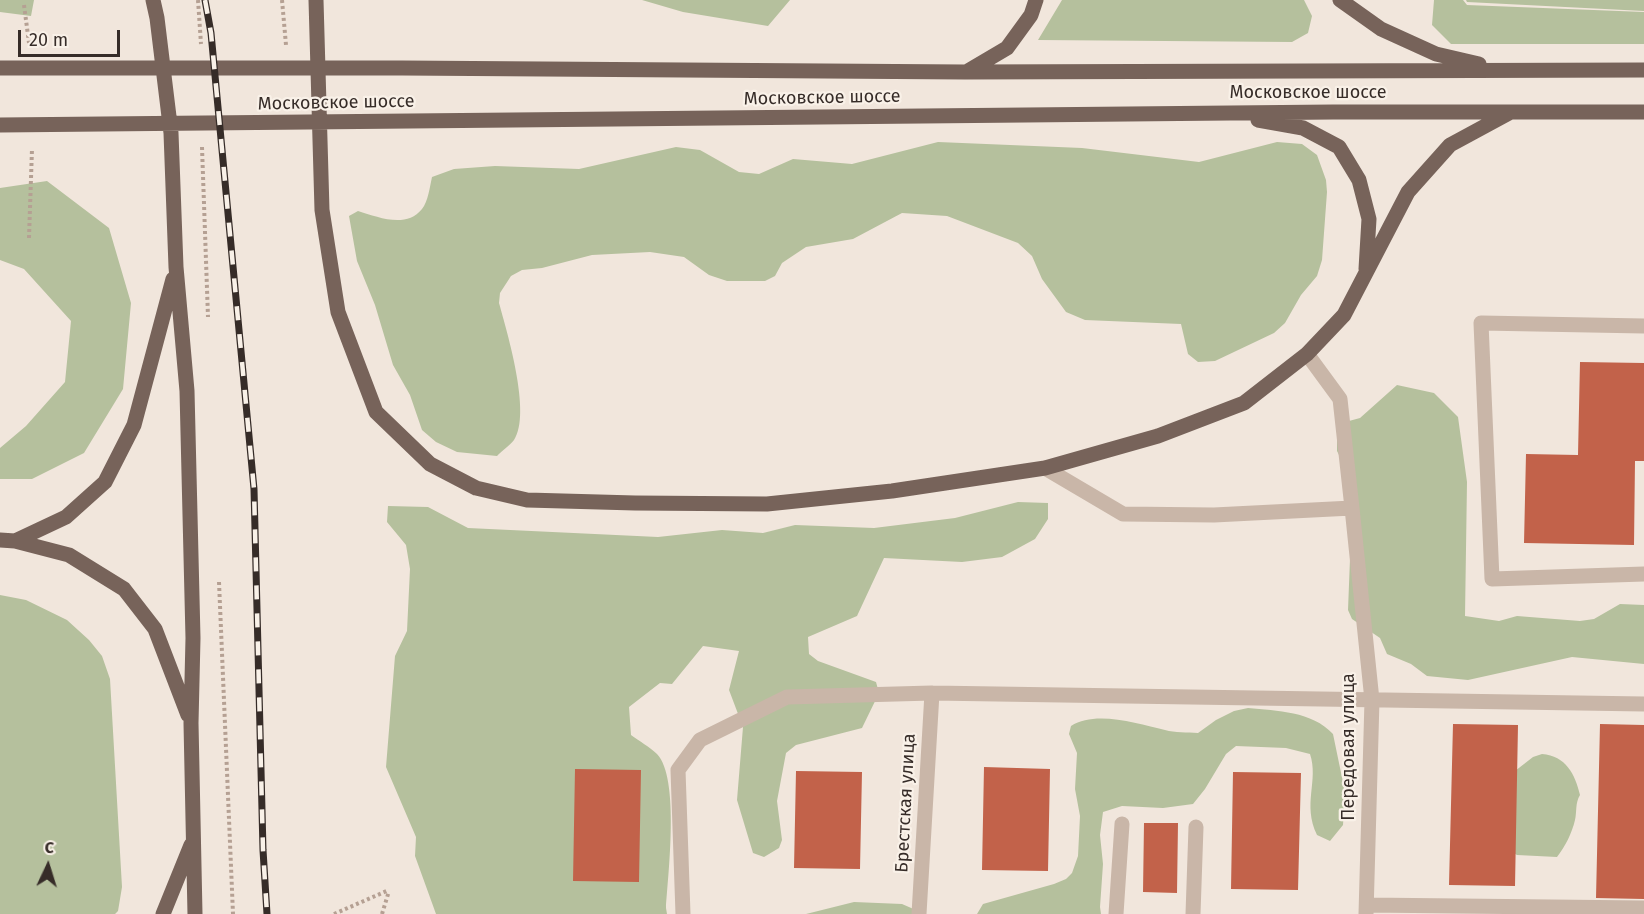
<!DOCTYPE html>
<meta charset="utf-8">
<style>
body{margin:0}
#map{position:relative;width:1644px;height:914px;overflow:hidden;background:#f1e6dc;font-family:"Fira Sans",sans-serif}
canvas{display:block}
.north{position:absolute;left:18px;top:836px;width:60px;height:60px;-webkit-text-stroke:4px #f9f1e8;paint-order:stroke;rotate:4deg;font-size:16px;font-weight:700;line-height:24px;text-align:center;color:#362c28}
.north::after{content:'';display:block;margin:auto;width:21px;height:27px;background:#362c28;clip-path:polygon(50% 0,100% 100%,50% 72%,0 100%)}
.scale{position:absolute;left:18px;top:30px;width:102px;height:27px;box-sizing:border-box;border:3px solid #362c28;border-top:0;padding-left:8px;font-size:18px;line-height:21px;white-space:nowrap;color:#362c28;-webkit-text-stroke:4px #f9f1e8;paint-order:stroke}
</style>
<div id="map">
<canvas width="1644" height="914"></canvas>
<div class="north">С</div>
<div class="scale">20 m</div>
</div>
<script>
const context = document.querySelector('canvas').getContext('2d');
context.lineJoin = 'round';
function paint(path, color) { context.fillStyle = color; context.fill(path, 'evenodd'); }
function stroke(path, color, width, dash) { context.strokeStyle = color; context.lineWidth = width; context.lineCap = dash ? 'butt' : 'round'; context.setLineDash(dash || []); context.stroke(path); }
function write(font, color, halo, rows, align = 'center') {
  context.font = font + ' "Fira Sans",sans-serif'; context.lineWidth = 4.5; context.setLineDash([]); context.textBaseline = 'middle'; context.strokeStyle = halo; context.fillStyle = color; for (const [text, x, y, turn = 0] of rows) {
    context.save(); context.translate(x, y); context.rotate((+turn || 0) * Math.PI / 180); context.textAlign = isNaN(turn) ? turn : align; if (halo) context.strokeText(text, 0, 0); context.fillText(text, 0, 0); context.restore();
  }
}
const green = new Path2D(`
 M 0,0 L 34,0 L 31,16 L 0,12 Z
 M 642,0 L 790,0 L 768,26 L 683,12 Z
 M 1062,0 L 1304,0 L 1312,16 L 1308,33 L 1292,42 L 1038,40 Z
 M 1434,0 L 1463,0 L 1467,5 L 1644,12 L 1644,44 L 1451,44 L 1432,25 Z
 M 1466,0 L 1644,0 L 1644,11 L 1467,2 Z
 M 938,142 L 1082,148 L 1199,162 L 1277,142 L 1302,144 L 1317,155 L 1326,180 L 1327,192 L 1322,260 L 1317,276 L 1301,295 L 1285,323 L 1274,333 L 1215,361 L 1198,362 L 1188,354 L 1181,324 L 1085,320 L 1066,312 L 1042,279 L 1032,256 L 1018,243 L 947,216 L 902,213 L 853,239 L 806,247 L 782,263 L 775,276 L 765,281 L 727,281 L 709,275 L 684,257 L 650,252 L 592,255 L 542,268 L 522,270 L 511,276 L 500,293 L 499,303 C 507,332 532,414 514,440 C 510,445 502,451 497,456 L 457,452 L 436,442 L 422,430 L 410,395 L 393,365 L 375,305 L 357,261 L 349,216 L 358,211 C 378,217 406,229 422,209 C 428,202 430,186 432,177 L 454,169 L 495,166 L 579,169 L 676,147 L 700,150 L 739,172 L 759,174 L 793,159 L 852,164 Z
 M 47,181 L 109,228 L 131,303 L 123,389 L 84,453 L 32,479 L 0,479 L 0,448 L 26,426 L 65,382 L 71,321 L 24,269 L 0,260 L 0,188 Z
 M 1397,385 L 1434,393 L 1458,417 L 1467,482 L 1465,616 L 1499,621 L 1517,616 L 1580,621 L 1594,619 L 1620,604 L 1644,605 L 1644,664 L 1572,657 L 1468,680 L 1427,676 L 1411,664 L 1387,654 L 1380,638 L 1352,619 L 1348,610 L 1352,508 L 1356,488 L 1337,451 L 1337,438 L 1349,421 L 1360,418 Z
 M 1018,502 L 1048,503 L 1048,519 L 1035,539 L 1002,557 L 962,562 L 884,558 L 857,616 L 808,637 L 809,654 L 818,661 L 876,682 L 879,693 L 862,728 L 796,745 L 786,753 L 777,801 L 782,840 L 779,848 L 764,857 L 753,853 L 737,800 L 743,727 L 729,690 L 739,651 L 703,646 L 672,684 L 660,683 L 629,707 L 631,735 C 639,741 650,747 657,754 C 680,778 668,875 666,908 L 667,914 L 436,914 L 415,856 L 416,837 L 386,767 L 395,656 L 407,631 L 410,569 L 406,545 L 387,522 L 388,506 L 428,507 L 468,528 L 658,537 L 722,530 L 763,533 L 795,525 L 874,528 L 955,518 Z
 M 0,595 L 26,600 L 67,620 L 89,640 L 102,656 L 110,679 L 122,887 L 118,911 L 115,914 L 0,914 Z
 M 1248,708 C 1277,711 1312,711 1333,734 L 1345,792 L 1343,825 L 1330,841 L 1317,835 C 1302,804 1319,781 1310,754 L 1286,748 L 1236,746 L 1226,754 L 1205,789 L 1193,804 L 1163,808 L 1122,806 L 1103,812 L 1100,835 L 1103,864 L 1100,907 L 1101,914 L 977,914 L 983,904 L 1054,884 L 1066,879 L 1072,873 L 1078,856 L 1080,816 L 1075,789 L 1077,753 L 1069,734 L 1071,726 C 1096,710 1138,724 1165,730 C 1175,733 1187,732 1198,733 L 1216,720 L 1234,711 Z
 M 1542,754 C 1566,756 1575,774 1580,795 C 1575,803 1577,812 1575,820 C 1572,833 1565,847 1557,857 L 1517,855 L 1505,848 L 1515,771 L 1533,757 Z
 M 854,902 L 902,904 L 925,914 L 806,914 Z`);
const building = new Path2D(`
 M 1580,362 L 1644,363 L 1644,461 L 1635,461 L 1634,545 L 1524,543 L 1526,454 L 1578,455 Z
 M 1453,724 L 1518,725 L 1515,886 L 1449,885 Z
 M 1600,724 L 1644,725 L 1644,899 L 1596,898 Z
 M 984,767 L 1050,769 L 1048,871 L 982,870 Z
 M 575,769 L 641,770 L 639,882 L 573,881 Z
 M 796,771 L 862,772 L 860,869 L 794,868 Z
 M 1233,772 L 1301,773 L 1298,890 L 1231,889 Z
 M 1144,823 L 1178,823 L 1177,893 L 1143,892 Z`);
const path = new Path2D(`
 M 198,0 L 201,44
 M 282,0 L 286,45
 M 24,5 L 29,43
 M 202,147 L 208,317
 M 29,238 L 32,149
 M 219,582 L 233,914
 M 334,914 L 389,890
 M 382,914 L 389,891`);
const minor = new Path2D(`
 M 1644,326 L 1481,323 L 1492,579 L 1644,574
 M 1307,354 L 1340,399 L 1352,508 L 1372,700 L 1366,914
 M 1045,468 L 1123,514 L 1214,515 L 1352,508
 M 1367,905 L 1644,908
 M 683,914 L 678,770 L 700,740 L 787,697 L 932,693 L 1644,704
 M 919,914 L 932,693
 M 1116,914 L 1122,824
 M 1193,914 L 1196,827`);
const major = new Path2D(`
 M 153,0 L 157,18 L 171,133 L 176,267 L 187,391 L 193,638 L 191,723 L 195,914
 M 316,0 L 322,210 L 338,312 L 376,412 L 430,464 L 476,488 L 527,500 L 635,503 L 767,504 L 892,491 L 1045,468 L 1158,436 L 1244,403 L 1307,354 L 1344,315 L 1408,192 L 1450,145 L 1511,112
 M 1340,0 L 1381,29 L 1436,54 L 1479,64
 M 0,68 L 402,68 L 965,72 L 1644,70
 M 968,71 L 1007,48 L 1031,15 L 1036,0
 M 1258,120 L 1303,128 L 1339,147 L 1359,180 L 1369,219 L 1366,269
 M 0,125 L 1333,112 L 1644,112
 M 0,540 L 15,541 L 69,555 L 124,589 L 155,629 L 188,715
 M 15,541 L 66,517 L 105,482 L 134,425 L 173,279
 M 163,914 L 191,845`);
const rail = new Path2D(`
 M 205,0 L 211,33 L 254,489 L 263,850 L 267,914`);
const streetNames = [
 ["Московское шоссе",1308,93],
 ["Московское шоссе",822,98,-1],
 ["Московское шоссе",336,103,-1],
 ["Передовая улица",1349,747,-90],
 ["Брестская улица",906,803,-87]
];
paint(green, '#b5c09d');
paint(building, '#c2624a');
stroke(path, '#b5a093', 4, [3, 3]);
stroke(minor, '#c9b6a8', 15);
stroke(major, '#77635a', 15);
stroke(rail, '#362c28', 7);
stroke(rail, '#f9f1e8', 4.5, [14]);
write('18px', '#362c28', '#f9f1e8', streetNames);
</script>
